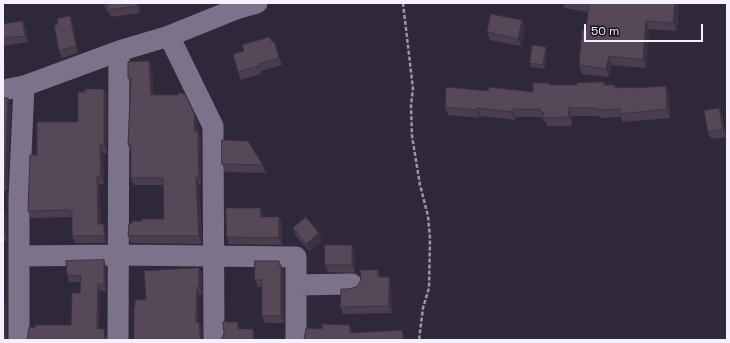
<!DOCTYPE html>
<style>
body{margin:0}
#map{position:relative;width:730px;height:343px;overflow:hidden;background:#2f283b;font-family:"Space Grotesk",sans-serif}
canvas{display:block}
.frame{position:absolute;inset:0;border:4px solid #f5f0fd;pointer-events:none}
.scale{position:absolute;left:584px;top:24px;width:119px;height:18px;box-sizing:border-box;border:2px solid #f5f0fd;border-top:0;padding-left:5px;font-size:12px;line-height:14px;white-space:nowrap;color:#f5f0fd;-webkit-text-stroke:3px #16121b;paint-order:stroke}
</style>
<div id="map">
<canvas width="730" height="343"></canvas>
<div class="frame"></div>
<div class="scale">50 m</div>
</div>
<script>
const context = document.querySelector('canvas').getContext('2d');
context.lineJoin = 'round';
function stroke(path, color, width, dash) { context.strokeStyle = color; context.lineWidth = width; context.lineCap = dash ? 'butt' : 'round'; context.setLineDash(dash || []); context.stroke(path); }
function paint(path, color) { context.fillStyle = color; context.fill(path, 'evenodd'); }
const path = new Path2D(`
 M 403,3 L 413,89 L 411,105 L 412,136 L 420,185 L 428,216 L 430,238 L 429,288 L 423,308 L 419,340`);
const minor = new Path2D(`
 M 169,36 L 213,126 L 214,340
 M 3,90 L 24,86 L 119,51 L 169,36 L 236,9 L 257,3
 M 20,256 L 117,255 L 296,257 L 296,340
 M 296,285 L 352,284
 M 19,340 L 19,199 L 24,86
 M 118,340 L 119,51`);
const wall = new Path2D(`
 M 139,3 L 140,13 L 111,17 L 109,12 L 107,12 L 104,4 Z
 M 563,3 L 679,3 L 677,31 L 649,29 L 646,68 L 612,65 L 609,77 L 582,74 L 579,65 L 586,30 L 588,12 L 565,8 Z
 M 522,20 L 525,28 L 521,46 L 490,40 L 487,32 Z
 M 3,24 L 26,28 L 28,42 L 3,46 Z
 M 58,24 L 73,24 L 78,53 L 62,58 L 59,51 Z
 M 272,41 L 274,41 L 282,65 L 261,71 L 261,74 L 241,80 L 238,72 Z
 M 3,46 L 5,69 L 3,69 Z
 M 547,51 L 545,69 L 531,67 L 530,63 Z
 M 152,68 L 153,95 L 198,122 L 197,131 L 201,138 L 201,184 L 199,184 L 202,244 L 131,243 L 128,236 L 132,223 L 142,221 L 164,219 L 163,185 L 134,185 L 131,178 L 131,153 L 128,145 L 131,85 L 128,78 Z
 M 604,82 L 605,85 L 616,88 L 635,88 L 666,86 L 669,95 L 670,118 L 623,122 L 621,117 L 600,118 L 599,116 L 571,116 L 572,126 L 547,126 L 544,120 L 543,120 L 542,117 L 515,117 L 515,120 L 480,116 L 479,118 L 448,115 L 445,107 L 488,91 L 533,92 L 549,83 L 550,85 L 577,85 Z
 M 104,89 L 107,96 L 107,153 L 103,153 L 104,184 L 99,184 L 101,224 L 106,231 L 106,243 L 75,243 L 72,236 L 72,217 L 31,218 L 28,211 L 37,155 L 78,122 L 85,92 Z
 M 3,98 L 8,98 L 11,106 L 7,190 L 3,190 Z
 M 719,108 L 722,115 L 726,137 L 711,139 L 708,132 Z
 M 222,164 L 263,165 L 266,173 L 225,172 Z
 M 261,208 L 263,217 L 279,217 L 282,224 L 282,245 L 229,244 L 227,237 Z
 M 3,209 L 7,216 L 7,241 L 3,241 Z
 M 293,228 L 319,233 L 322,241 L 309,251 L 296,236 Z
 M 352,245 L 355,253 L 355,273 L 328,272 L 325,265 Z
 M 280,265 L 284,272 L 284,323 L 265,323 L 262,316 L 262,287 L 258,287 L 255,280 Z
 M 106,267 L 106,291 L 100,291 L 99,329 L 106,336 L 107,340 L 26,340 L 35,328 L 71,325 L 80,293 L 81,282 L 69,282 L 67,275 Z
 M 199,268 L 202,275 L 202,294 L 199,294 L 199,322 L 202,328 L 202,340 L 135,306 L 146,299 Z
 M 378,270 L 381,277 L 389,277 L 391,285 L 392,313 L 343,314 L 340,307 L 349,289 L 356,287 Z`);
const shadedWall = new Path2D(`
 M 137,3 L 139,3 L 140,13 L 137,6 Z
 M 675,3 L 679,3 L 677,31 L 673,23 Z
 M 70,16 L 73,24 L 78,53 L 76,46 Z
 M 522,20 L 525,28 L 521,46 L 518,39 Z
 M 23,21 L 26,28 L 28,42 L 25,36 Z
 M 646,21 L 649,29 L 646,68 L 643,60 Z
 M 3,46 L 5,69 L 3,64 Z
 M 546,47 L 547,51 L 545,69 L 543,65 Z
 M 609,56 L 612,65 L 609,77 L 606,69 Z
 M 149,61 L 152,68 L 153,102 L 151,95 Z
 M 666,86 L 669,95 L 670,118 L 667,109 Z
 M 104,89 L 107,96 L 107,153 L 104,145 Z
 M 8,98 L 11,106 L 7,190 L 5,183 Z
 M 477,108 L 480,116 L 479,118 L 476,110 Z
 M 568,108 L 571,116 L 572,126 L 569,117 Z
 M 719,108 L 722,115 L 726,137 L 723,129 Z
 M 512,109 L 515,117 L 515,120 L 512,112 Z
 M 195,115 L 198,122 L 197,138 L 194,131 Z
 M 198,131 L 201,138 L 201,184 L 199,177 Z
 M 100,145 L 103,153 L 104,184 L 101,176 Z
 M 97,176 L 99,184 L 101,231 L 98,224 Z
 M 196,177 L 199,184 L 202,244 L 199,236 Z
 M 261,208 L 263,215 L 263,224 L 260,217 Z
 M 4,209 L 7,216 L 7,241 L 4,234 Z
 M 279,217 L 282,224 L 282,245 L 279,238 Z
 M 104,224 L 106,231 L 106,243 L 104,236 Z
 M 319,233 L 322,241 L 309,251 L 306,244 Z
 M 352,245 L 355,253 L 355,273 L 352,265 Z
 M 104,260 L 106,267 L 106,291 L 104,284 Z
 M 279,261 L 281,267 L 281,265 L 284,272 L 284,323 L 281,316 Z
 M 199,268 L 202,275 L 202,294 L 199,287 Z
 M 378,270 L 381,278 L 378,277 Z
 M 389,277 L 391,285 L 392,313 L 389,306 Z
 M 98,284 L 100,291 L 99,336 L 97,329 Z
 M 197,287 L 199,294 L 199,328 L 196,322 Z
 M 4,301 L 7,308 L 7,340 L 4,333 Z
 M 199,322 L 202,328 L 202,340 L 201,340 L 200,334 Z
 M 238,322 L 240,328 L 241,336 L 238,329 Z
 M 350,325 L 352,332 L 352,340 L 350,333 Z
 M 104,329 L 106,336 L 107,340 L 105,340 Z
 M 253,329 L 255,336 L 255,340 L 253,340 Z
 M 402,330 L 405,337 L 405,340 L 403,340 Z`);
const building = new Path2D(`
 M 104,3 L 137,3 L 137,6 L 108,10 L 108,4 L 104,4 Z
 M 583,3 L 675,3 L 673,23 L 646,21 L 643,60 L 609,56 L 606,69 L 579,65 L 582,30 L 586,30 L 589,4 Z
 M 491,14 L 522,20 L 518,39 L 487,32 Z
 M 70,16 L 76,46 L 59,51 L 54,25 L 58,24 L 57,19 Z
 M 23,21 L 25,36 L 3,38 L 3,24 Z
 M 270,37 L 272,42 L 274,41 L 279,58 L 258,64 L 259,66 L 238,72 L 233,54 L 244,51 L 242,45 Z
 M 532,45 L 546,47 L 543,65 L 530,63 Z
 M 149,61 L 151,95 L 178,95 L 178,93 L 185,94 L 195,115 L 194,131 L 198,131 L 198,140 L 199,177 L 196,177 L 199,236 L 128,236 L 129,224 L 132,223 L 132,221 L 142,221 L 142,219 L 164,219 L 163,178 L 131,178 L 131,145 L 128,145 L 131,78 L 128,78 L 128,62 Z
 M 604,82 L 603,85 L 615,85 L 615,88 L 634,87 L 635,88 L 666,86 L 667,109 L 620,114 L 620,109 L 597,110 L 597,108 L 568,108 L 569,117 L 544,118 L 543,112 L 540,112 L 540,109 L 512,109 L 512,112 L 477,108 L 476,110 L 445,107 L 446,87 L 488,91 L 489,87 L 533,92 L 533,83 L 549,83 L 549,85 L 577,85 L 577,83 Z
 M 85,89 L 104,89 L 104,145 L 100,145 L 101,176 L 97,176 L 98,224 L 104,224 L 104,236 L 72,236 L 72,211 L 69,211 L 69,210 L 28,211 L 30,155 L 37,155 L 37,122 L 78,122 L 78,92 L 85,92 Z
 M 3,98 L 8,98 L 5,183 L 3,183 Z
 M 719,108 L 723,129 L 708,132 L 704,111 Z
 M 222,140 L 248,141 L 263,165 L 222,164 Z
 M 226,208 L 261,208 L 260,217 L 279,217 L 279,238 L 227,237 Z
 M 3,209 L 4,209 L 4,234 L 3,234 Z
 M 306,217 L 319,233 L 306,244 L 293,228 Z
 M 325,245 L 352,245 L 352,265 L 325,265 Z
 M 104,260 L 104,284 L 98,284 L 97,329 L 104,329 L 105,340 L 26,340 L 27,339 L 29,327 L 35,328 L 35,325 L 71,325 L 72,293 L 80,293 L 81,276 L 67,275 L 66,261 Z
 M 255,261 L 279,261 L 279,265 L 281,265 L 281,316 L 262,316 L 262,280 L 255,280 Z
 M 199,268 L 199,287 L 197,287 L 196,322 L 199,322 L 200,334 L 201,339 L 202,340 L 134,340 L 134,306 L 135,306 L 135,300 L 146,299 L 144,271 Z
 M 360,270 L 378,270 L 378,277 L 389,277 L 389,306 L 340,307 L 341,289 L 349,289 L 356,287 L 360,282 L 361,277 Z
 M 3,301 L 4,301 L 4,333 L 6,339 L 7,340 L 3,340 Z
 M 223,322 L 238,322 L 238,329 L 253,329 L 253,340 L 221,340 L 224,333 Z
 M 322,324 L 350,325 L 350,333 L 402,330 L 403,340 L 304,340 L 306,328 L 322,329 Z`);
stroke(path, '#9c96a6', 2.5, [4, 2]);
stroke(minor, '#7c738a', 21);
paint(wall, '#4a3d4d');
paint(shadedWall, '#3c323e');
paint(building, '#564759');
stroke(building, '#3c323e', 1);
</script>
